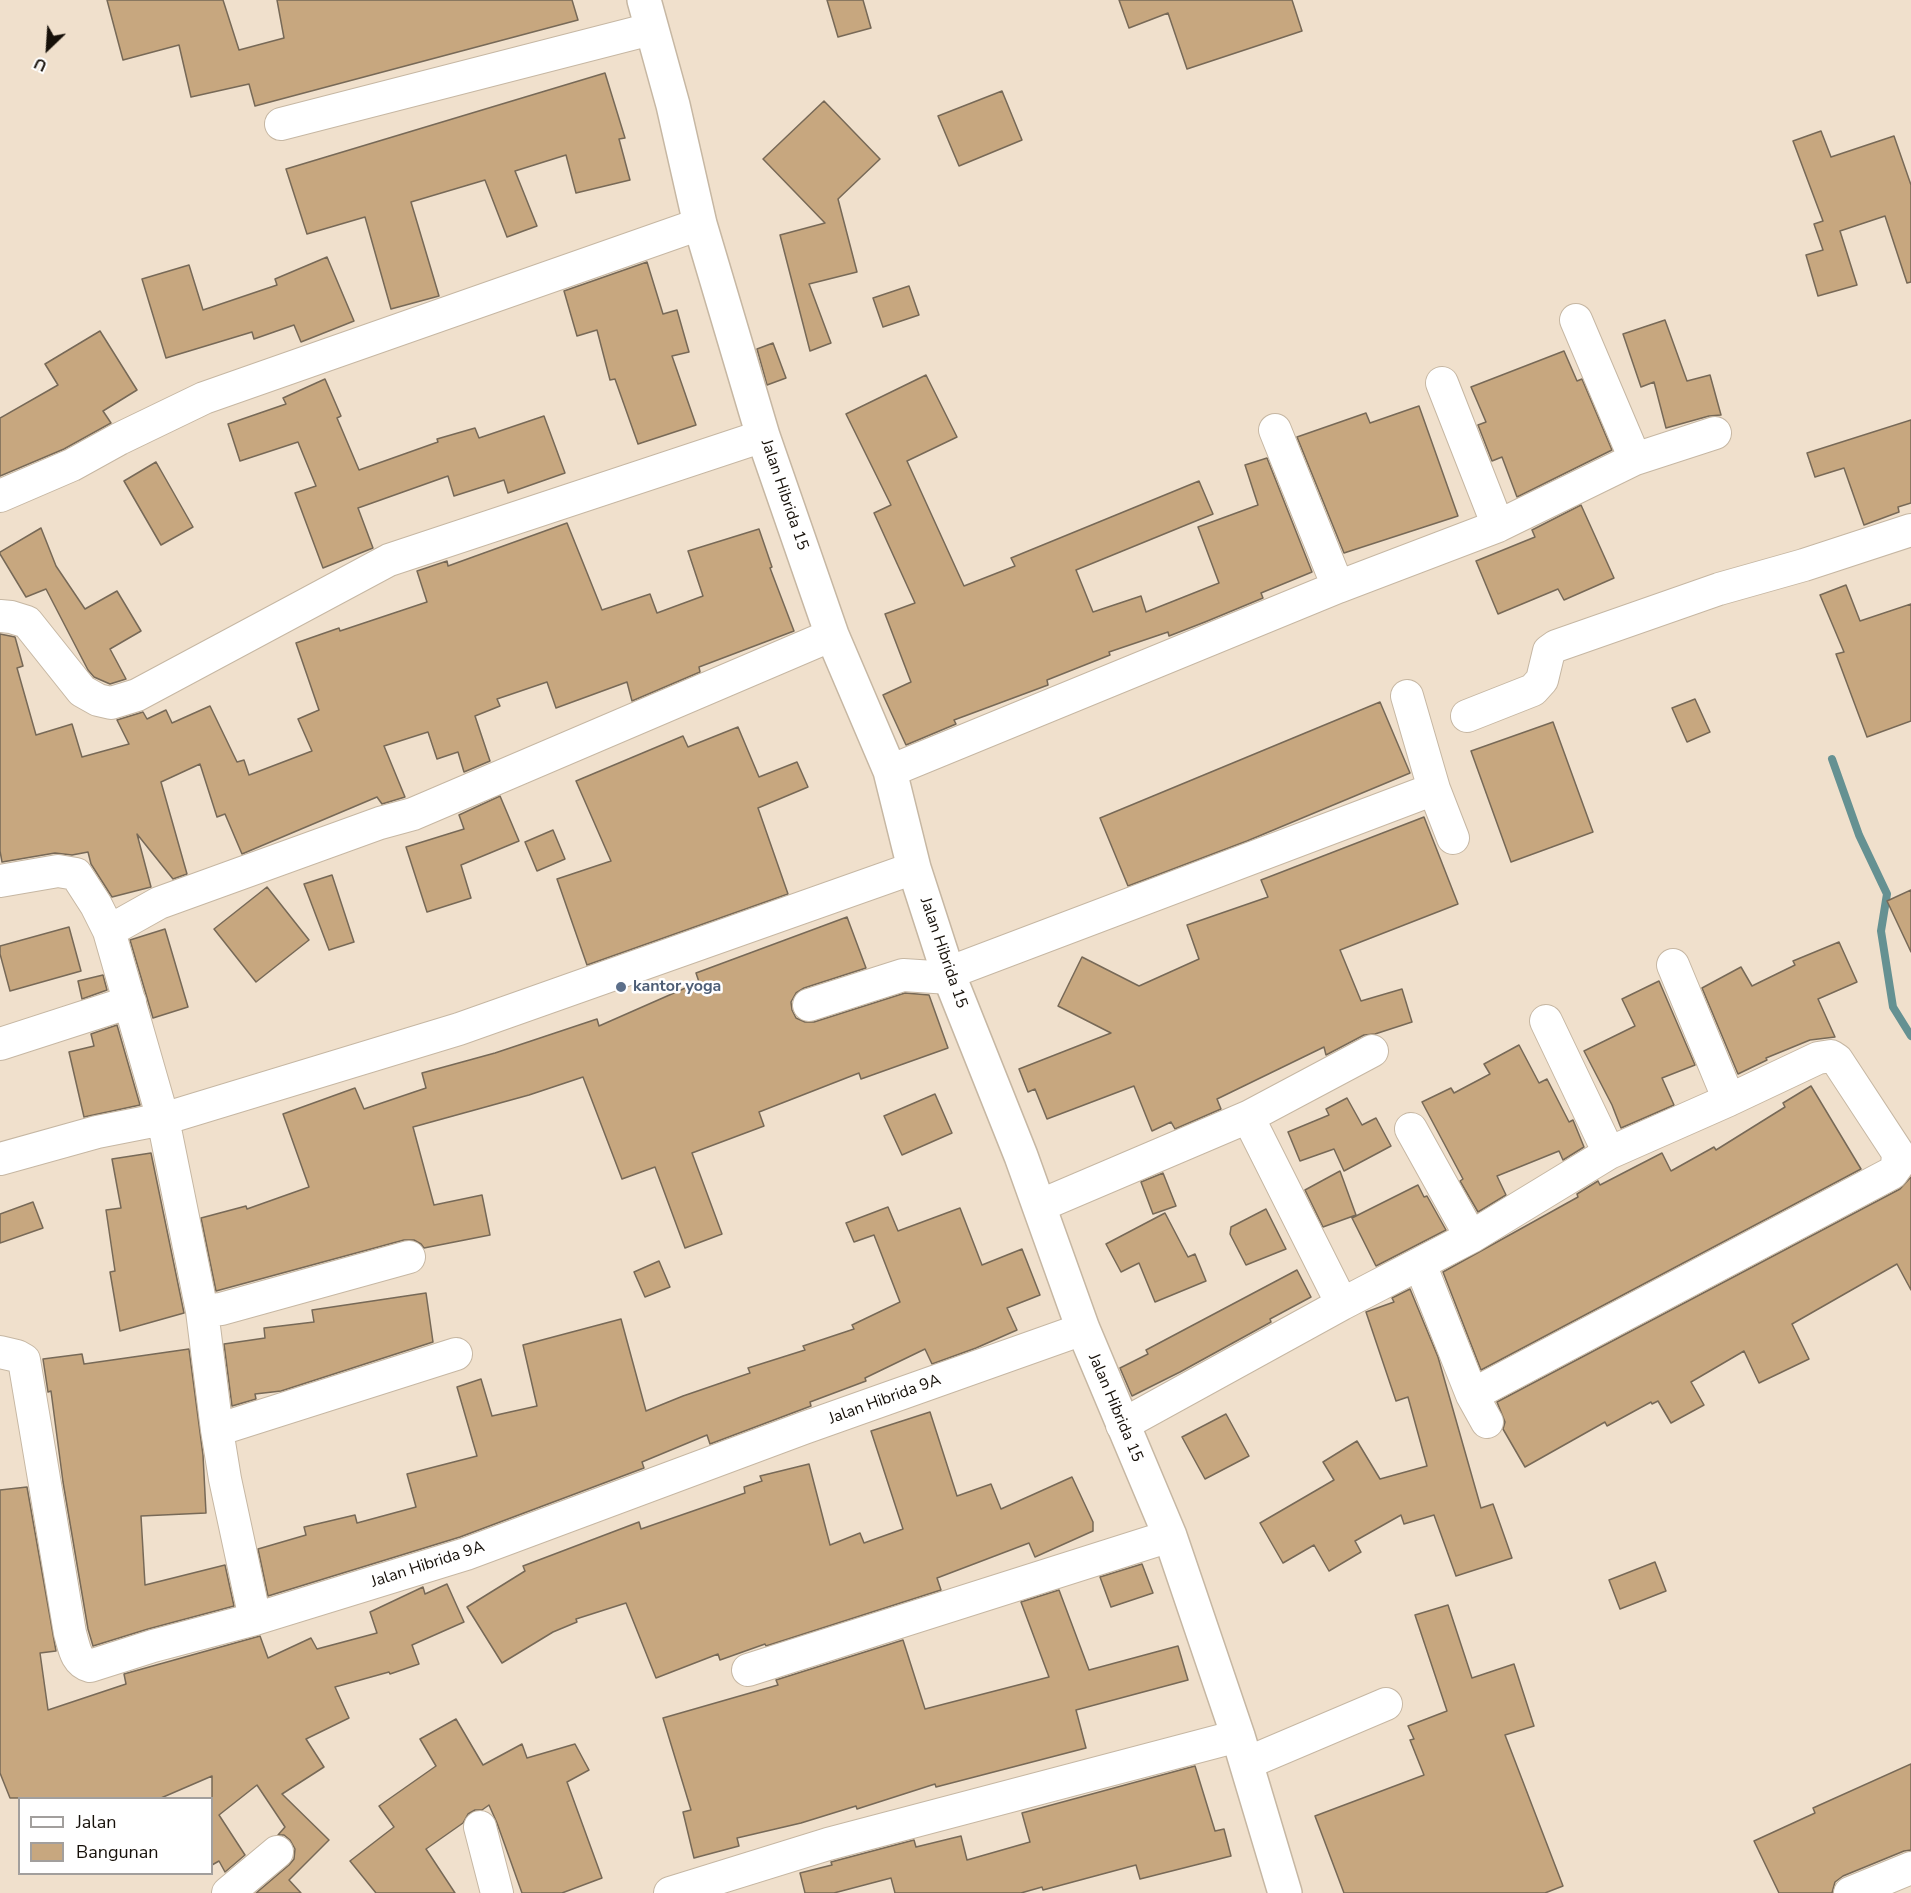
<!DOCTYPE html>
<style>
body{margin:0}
#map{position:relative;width:1911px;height:1893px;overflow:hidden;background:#f0e0cc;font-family:"Nunito Sans",sans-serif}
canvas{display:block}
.legend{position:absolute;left:18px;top:1797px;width:195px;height:78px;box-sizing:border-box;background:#fff;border:2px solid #a29f9d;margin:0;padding:8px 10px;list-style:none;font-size:18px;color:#161009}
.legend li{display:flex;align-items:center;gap:12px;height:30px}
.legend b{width:30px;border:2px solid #a29f9d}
.north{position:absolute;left:18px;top:18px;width:60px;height:60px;-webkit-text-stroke:4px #fff;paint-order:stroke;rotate:205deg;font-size:16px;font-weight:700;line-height:24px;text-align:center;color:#161009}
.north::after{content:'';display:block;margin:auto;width:21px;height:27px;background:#161009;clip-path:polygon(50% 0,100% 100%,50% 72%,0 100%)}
</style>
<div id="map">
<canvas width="1911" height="1893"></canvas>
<ul class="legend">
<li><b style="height:8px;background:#fff"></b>Jalan</li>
<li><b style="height:16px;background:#c7a77f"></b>Bangunan</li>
</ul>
<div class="north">U</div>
</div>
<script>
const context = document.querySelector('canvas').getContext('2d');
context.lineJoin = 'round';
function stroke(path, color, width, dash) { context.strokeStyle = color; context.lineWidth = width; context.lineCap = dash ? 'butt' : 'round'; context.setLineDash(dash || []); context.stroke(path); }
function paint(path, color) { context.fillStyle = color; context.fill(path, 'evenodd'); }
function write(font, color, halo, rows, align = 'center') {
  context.font = font + ' "Nunito Sans",sans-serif'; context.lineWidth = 5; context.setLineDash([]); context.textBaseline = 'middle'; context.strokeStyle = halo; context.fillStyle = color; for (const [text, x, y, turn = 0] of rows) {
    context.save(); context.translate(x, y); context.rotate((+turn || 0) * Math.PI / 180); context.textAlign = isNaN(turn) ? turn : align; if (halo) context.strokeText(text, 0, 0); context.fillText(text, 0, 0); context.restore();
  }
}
const stream = new Path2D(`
 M 1832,759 L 1859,835 L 1887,894 L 1881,931 L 1893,1007 L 1911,1036`);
const building = new Path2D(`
 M 107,0 L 223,0 L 239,50 L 284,38 L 277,0 L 572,0 L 578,20 L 255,106 L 249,84 L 191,97 L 179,45 L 123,60 Z
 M 827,0 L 863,0 L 871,28 L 838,37 Z
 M 1119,0 L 1292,0 L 1302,31 L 1187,69 L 1168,13 L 1129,28 Z
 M 605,73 L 625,138 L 619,139 L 630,180 L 576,193 L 566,155 L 515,171 L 537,226 L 507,237 L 485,180 L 411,202 L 439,296 L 391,309 L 365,217 L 307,234 L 286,169 Z
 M 1002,91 L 1022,140 L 959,166 L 938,116 Z
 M 824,101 L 880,159 L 838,199 L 857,272 L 809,284 L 831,343 L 810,351 L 780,235 L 825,223 L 763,159 Z
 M 1821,131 L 1831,157 L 1894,136 L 1911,185 L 1911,282 L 1907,283 L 1885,216 L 1840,231 L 1857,285 L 1818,296 L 1806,255 L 1823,250 L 1814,224 L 1823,221 L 1793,141 Z
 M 327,257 L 354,321 L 301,342 L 294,325 L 254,339 L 252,332 L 166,358 L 142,279 L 189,265 L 203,310 L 277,285 L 275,279 Z
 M 647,262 L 663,314 L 677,310 L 689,352 L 672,356 L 696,425 L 638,444 L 615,379 L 610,380 L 597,330 L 577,336 L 564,291 Z
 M 909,286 L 919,315 L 883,327 L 873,298 Z
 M 1665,320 L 1687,381 L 1710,375 L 1721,415 L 1709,416 L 1666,428 L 1654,382 L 1641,387 L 1623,334 Z
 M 100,331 L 137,390 L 103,411 L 111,423 L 64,449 L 0,476 L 0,418 L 58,385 L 45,364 Z
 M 773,343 L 786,378 L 767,385 L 757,349 Z
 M 1564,351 L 1577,381 L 1582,379 L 1612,450 L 1517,497 L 1502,457 L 1492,461 L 1478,425 L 1486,422 L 1471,387 Z
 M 926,375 L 957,437 L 907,461 L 964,586 L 1015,566 L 1011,558 L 1199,481 L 1213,514 L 1076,570 L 1093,612 L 1141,596 L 1146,612 L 1219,583 L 1198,527 L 1258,505 L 1245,465 L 1267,458 L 1312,572 L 1261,593 L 1263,598 L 1205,622 L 1169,636 L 1168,632 L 1109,652 L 1110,655 L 1047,680 L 1048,685 L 954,720 L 956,724 L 906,745 L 883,695 L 911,682 L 885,614 L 915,603 L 874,513 L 891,505 L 846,414 Z
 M 325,379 L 341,416 L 337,418 L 359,470 L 438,442 L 437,439 L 475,428 L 479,438 L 544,416 L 565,473 L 508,493 L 504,480 L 454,496 L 448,476 L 358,508 L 373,548 L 323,568 L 295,493 L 316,486 L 298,442 L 240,461 L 228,424 L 286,404 L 283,398 Z
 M 1419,406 L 1458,516 L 1344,553 L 1297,437 L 1366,413 L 1370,423 Z
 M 1911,420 L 1911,503 L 1898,507 L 1899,512 L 1864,525 L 1844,468 L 1815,477 L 1807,453 Z
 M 156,462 L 193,527 L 161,545 L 124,481 Z
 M 1581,505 L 1614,578 L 1564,600 L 1558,589 L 1498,614 L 1476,561 L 1535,537 L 1532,530 Z
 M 567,523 L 602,610 L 650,594 L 657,613 L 703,596 L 688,551 L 759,529 L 772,567 L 770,568 L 794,631 L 699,667 L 700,672 L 632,701 L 627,682 L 556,708 L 547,682 L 497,699 L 500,706 L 475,716 L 490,761 L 464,772 L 458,752 L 437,759 L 428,732 L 384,746 L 405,797 L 382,804 L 377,797 L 242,854 L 225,814 L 217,817 L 200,764 L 161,782 L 187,874 L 173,879 L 137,834 L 151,887 L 112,897 L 91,864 L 88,852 L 72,855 L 55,853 L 2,862 L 0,851 L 0,634 L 15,637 L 23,666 L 17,668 L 36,735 L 72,724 L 82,757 L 129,744 L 117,720 L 143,712 L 147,719 L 166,710 L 172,723 L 210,706 L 237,762 L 244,760 L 249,775 L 312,751 L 298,719 L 319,710 L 296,643 L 339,628 L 340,631 L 427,602 L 417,571 L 447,561 L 448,566 Z
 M 41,528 L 56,566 L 85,609 L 117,591 L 141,631 L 110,649 L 126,679 L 110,684 L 94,677 L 88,670 L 46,589 L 26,597 L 0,554 L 0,552 Z
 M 1846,585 L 1860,621 L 1911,604 L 1911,721 L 1867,737 L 1836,654 L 1844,652 L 1820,595 Z
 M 1695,699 L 1710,732 L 1687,742 L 1672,708 Z
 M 1380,702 L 1410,773 L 1247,841 L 1128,886 L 1100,818 Z
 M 1553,722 L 1593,832 L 1511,862 L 1471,751 Z
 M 738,727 L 759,777 L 797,762 L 808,787 L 758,808 L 788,894 L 587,965 L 557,879 L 611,861 L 576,781 L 683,736 L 688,747 Z
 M 500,796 L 519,841 L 461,865 L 471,898 L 427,912 L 406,847 L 464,829 L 459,815 Z
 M 1424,817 L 1458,904 L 1340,950 L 1361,1001 L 1402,989 L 1412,1022 L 1375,1034 L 1364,1035 L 1326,1055 L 1324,1047 L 1217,1099 L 1221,1109 L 1175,1129 L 1171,1122 L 1152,1131 L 1134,1086 L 1047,1119 L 1035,1089 L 1028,1092 L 1019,1069 L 1111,1033 L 1058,1006 L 1082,957 L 1139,986 L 1199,959 L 1187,925 L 1268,897 L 1261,880 Z
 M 553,830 L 565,859 L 537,871 L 525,842 Z
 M 332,875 L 354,942 L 329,950 L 304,884 Z
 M 267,887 L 309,940 L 256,982 L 214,929 Z
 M 1911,890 L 1911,952 L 1887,901 Z
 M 847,917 L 866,968 L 804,988 L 796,993 L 791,1002 L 792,1010 L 796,1018 L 805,1022 L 814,1022 L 905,993 L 929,995 L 948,1048 L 861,1079 L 859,1073 L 759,1112 L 764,1126 L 692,1153 L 722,1234 L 685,1248 L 655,1167 L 622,1179 L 583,1077 L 529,1095 L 413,1127 L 434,1205 L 482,1195 L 490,1235 L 424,1248 L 421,1244 L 414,1240 L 404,1240 L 216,1291 L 201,1218 L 246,1206 L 247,1209 L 309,1187 L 283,1114 L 355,1088 L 364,1109 L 426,1088 L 422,1073 L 495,1053 L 597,1019 L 599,1026 L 699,982 L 696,973 Z
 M 69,927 L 81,971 L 10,991 L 0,954 L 0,946 Z
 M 165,929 L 188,1007 L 153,1018 L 130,940 Z
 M 1839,942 L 1857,982 L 1818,999 L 1835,1037 L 1810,1040 L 1766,1058 L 1767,1060 L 1738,1074 L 1702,988 L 1741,967 L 1752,986 L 1795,965 L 1793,961 Z
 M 103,975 L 107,990 L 82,999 L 78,981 Z
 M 1659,981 L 1695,1065 L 1662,1078 L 1674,1105 L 1621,1128 L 1612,1105 L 1584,1051 L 1635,1026 L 1622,999 Z
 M 117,1025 L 140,1105 L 84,1117 L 69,1052 L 94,1046 L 91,1034 Z
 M 1519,1045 L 1539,1083 L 1547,1079 L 1569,1122 L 1573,1120 L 1584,1147 L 1563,1160 L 1559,1151 L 1497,1176 L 1506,1195 L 1478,1212 L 1460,1181 L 1463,1179 L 1422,1102 L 1451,1088 L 1454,1093 L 1490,1074 L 1484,1064 Z
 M 1811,1086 L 1861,1169 L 1481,1370 L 1443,1272 L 1578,1197 L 1577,1194 L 1598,1181 L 1600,1185 L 1662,1153 L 1671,1171 L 1714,1147 L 1716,1150 L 1785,1107 L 1783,1103 Z
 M 935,1094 L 952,1133 L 902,1155 L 884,1116 Z
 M 1347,1098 L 1362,1125 L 1376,1118 L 1391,1146 L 1344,1171 L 1334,1149 L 1300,1161 L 1288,1132 L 1329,1115 L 1326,1109 Z
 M 151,1153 L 184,1313 L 120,1331 L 110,1272 L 115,1271 L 106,1210 L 121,1208 L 112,1159 Z
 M 1340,1171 L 1356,1215 L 1323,1227 L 1305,1190 Z
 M 1163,1173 L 1176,1206 L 1153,1214 L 1141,1182 Z
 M 1911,1177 L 1911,1290 L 1897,1264 L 1792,1324 L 1809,1359 L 1759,1383 L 1744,1351 L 1691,1382 L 1704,1405 L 1671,1423 L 1658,1401 L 1652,1404 L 1651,1402 L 1607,1426 L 1605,1422 L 1525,1467 L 1503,1429 L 1505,1422 L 1497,1402 L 1900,1189 Z
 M 1418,1185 L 1424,1197 L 1427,1196 L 1446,1230 L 1376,1266 L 1352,1218 Z
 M 33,1202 L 43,1228 L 0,1243 L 0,1214 Z
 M 888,1207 L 898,1231 L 960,1208 L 982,1265 L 1022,1249 L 1040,1295 L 1007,1308 L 1017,1330 L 976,1348 L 932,1364 L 925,1349 L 865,1378 L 866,1381 L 810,1402 L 811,1406 L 710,1444 L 707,1435 L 642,1462 L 644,1468 L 460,1537 L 268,1596 L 258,1549 L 306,1535 L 304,1527 L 355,1515 L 357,1523 L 416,1507 L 407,1474 L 477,1456 L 457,1387 L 481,1379 L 492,1416 L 537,1406 L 523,1345 L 621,1319 L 646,1411 L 683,1396 L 750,1373 L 748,1368 L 805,1350 L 803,1346 L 854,1329 L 852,1325 L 900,1302 L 874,1235 L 854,1242 L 846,1223 Z
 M 1266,1209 L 1286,1249 L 1246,1265 L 1230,1234 L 1231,1227 Z
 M 1165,1213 L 1188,1257 L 1195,1254 L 1206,1281 L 1155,1302 L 1139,1263 L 1121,1272 L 1106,1244 Z
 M 659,1261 L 670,1287 L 645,1297 L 634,1272 Z
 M 1297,1270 L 1311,1297 L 1270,1319 L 1271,1322 L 1180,1372 L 1132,1396 L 1120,1368 L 1148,1354 L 1146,1350 Z
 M 1410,1289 L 1438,1357 L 1481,1508 L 1493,1504 L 1512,1558 L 1456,1576 L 1434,1515 L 1404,1524 L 1401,1515 L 1355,1541 L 1361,1552 L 1329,1571 L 1314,1545 L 1283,1563 L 1260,1523 L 1334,1480 L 1323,1462 L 1357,1441 L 1380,1479 L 1427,1466 L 1408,1397 L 1396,1401 L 1366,1312 L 1394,1302 L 1392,1298 Z
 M 426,1293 L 433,1342 L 281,1391 L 255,1394 L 256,1399 L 232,1406 L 224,1344 L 265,1338 L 264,1328 L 314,1322 L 312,1310 Z
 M 189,1349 L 203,1455 L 206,1513 L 141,1516 L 145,1585 L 225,1565 L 234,1606 L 148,1629 L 93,1646 L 88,1629 L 63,1482 L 51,1391 L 48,1392 L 43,1359 L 82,1354 L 84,1364 Z
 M 930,1412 L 957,1496 L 991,1484 L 1001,1509 L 1072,1477 L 1093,1522 L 1093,1531 L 1035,1557 L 1029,1543 L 937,1578 L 941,1590 L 766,1646 L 765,1644 L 720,1660 L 718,1654 L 656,1678 L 626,1603 L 576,1619 L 577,1622 L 553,1632 L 502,1663 L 467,1607 L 525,1571 L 523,1566 L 639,1522 L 641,1529 L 745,1493 L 744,1487 L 762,1481 L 760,1476 L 809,1464 L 830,1545 L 860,1533 L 864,1543 L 903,1529 L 871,1431 Z
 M 1226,1414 L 1249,1456 L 1205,1479 L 1182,1437 Z
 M 27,1487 L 56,1651 L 40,1653 L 48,1710 L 126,1684 L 124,1674 L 260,1636 L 268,1658 L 311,1638 L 317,1649 L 377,1633 L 370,1612 L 423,1587 L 425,1594 L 447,1584 L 464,1622 L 412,1645 L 419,1664 L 390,1674 L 389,1672 L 335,1687 L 349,1718 L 306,1739 L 324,1767 L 282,1794 L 329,1840 L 289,1880 L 301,1893 L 256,1893 L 289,1865 L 294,1859 L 295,1849 L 290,1840 L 284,1835 L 278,1835 L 285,1827 L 257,1785 L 219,1815 L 245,1855 L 225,1872 L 219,1861 L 212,1865 L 212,1776 L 161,1798 L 10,1798 L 0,1773 L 0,1490 Z
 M 1655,1562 L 1666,1591 L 1620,1609 L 1609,1580 Z
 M 1142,1564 L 1153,1593 L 1111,1607 L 1100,1577 Z
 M 1059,1590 L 1089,1670 L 1178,1646 L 1188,1680 L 1076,1710 L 1086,1748 L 936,1787 L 935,1784 L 857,1809 L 856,1806 L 801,1823 L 737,1838 L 739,1846 L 694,1858 L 683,1812 L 691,1810 L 663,1718 L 778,1685 L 776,1680 L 903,1640 L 925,1709 L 1049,1677 L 1021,1602 Z
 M 1448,1605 L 1472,1678 L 1514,1664 L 1534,1726 L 1505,1735 L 1563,1886 L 1545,1893 L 1344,1893 L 1315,1816 L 1424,1775 L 1410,1740 L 1414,1739 L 1408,1726 L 1447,1711 L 1415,1615 Z
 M 456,1719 L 483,1765 L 522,1744 L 527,1758 L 575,1744 L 589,1770 L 567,1782 L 602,1878 L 562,1893 L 522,1893 L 497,1823 L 489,1805 L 482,1810 L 475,1810 L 468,1814 L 463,1823 L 426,1849 L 455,1893 L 376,1893 L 350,1861 L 394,1827 L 379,1806 L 436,1766 L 420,1739 Z
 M 1911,1764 L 1911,1850 L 1904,1851 L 1843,1876 L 1835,1882 L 1832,1893 L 1779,1893 L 1754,1841 L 1815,1813 L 1813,1808 Z
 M 1195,1766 L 1215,1831 L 1224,1829 L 1231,1856 L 1140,1879 L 1136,1865 L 1043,1890 L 1042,1887 L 1021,1893 L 895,1893 L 891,1878 L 834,1893 L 805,1893 L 800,1873 L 832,1865 L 831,1862 L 914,1840 L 916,1847 L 961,1836 L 967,1860 L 1030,1842 L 1022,1813 Z`);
const street = new Path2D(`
 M 281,124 L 651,29
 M 1576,320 L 1635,459
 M 1442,383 L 1498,526
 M 1275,430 L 1338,587
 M 0,496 L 72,465 L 119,439 L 204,398 L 700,224
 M 0,616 L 11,617 L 27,622 L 82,691 L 98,700 L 111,703 L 137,695 L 389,560 L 763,436
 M 1407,696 L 1434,789 L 1453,838
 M 1467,716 L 1533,690 L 1542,680 L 1549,651 L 1556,646 L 1719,589 L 1804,565 L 1911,530
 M 890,771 L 1338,587 L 1498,526 L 1635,459 L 1715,433
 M 0,881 L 58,871 L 76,874 L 96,905 L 109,931 L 163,1119 L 202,1311 L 217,1430 L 225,1479 L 255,1619
 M 109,931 L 159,903 L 380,823 L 413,814 L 832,635
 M 1673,965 L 1729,1100
 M 948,973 L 1434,789
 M 809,1005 L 903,975 L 950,978
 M 1546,1021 L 1609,1153
 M 0,1044 L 130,1002
 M 1248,1117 L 1342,1304
 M 1411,1129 L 1471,1237
 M 0,1159 L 97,1132 L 163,1119 L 459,1029 L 914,868
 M 1039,1206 L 1248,1117 L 1372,1051
 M 1420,1264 L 1472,1395 L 1487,1422
 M 202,1311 L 221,1309 L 409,1257
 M 0,1352 L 17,1356 L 24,1360 L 70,1633 C 74,1646 75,1662 90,1666 L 153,1646 L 255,1619 L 466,1554 L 804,1428 L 1083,1329
 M 1122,1425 L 1342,1304 L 1471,1237 L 1609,1153 L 1729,1100 L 1818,1058 L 1831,1056 L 1837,1060 L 1898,1153 L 1897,1166 L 1892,1173 L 1472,1395
 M 217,1430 L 456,1354
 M 748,1670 L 1170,1536
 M 1247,1763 L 1386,1704
 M 480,1827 L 497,1893
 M 228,1893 L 277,1852
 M 670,1893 L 828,1844 L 1238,1736
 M 1850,1893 L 1911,1868`);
const secondary = new Path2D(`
 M 644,0 L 673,105 L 700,224 L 763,436 L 832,635 L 890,771 L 914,868 L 948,973 L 1021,1156 L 1083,1329 L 1170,1536 L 1238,1736 L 1285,1893`);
const markers = [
 [621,987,6,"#5c6f8a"]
];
const streetNames = [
 ["Jalan Hibrida 15",784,495,71],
 ["Jalan Hibrida 15",943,953,71],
 ["Jalan Hibrida 9A",885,1400,-20],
 ["Jalan Hibrida 15",1115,1408,67],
 ["Jalan Hibrida 9A",428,1565,-18]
];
const serviceNames = [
 ["kantor yoga",633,987]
];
stroke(stream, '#659192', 8);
paint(building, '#c7a77f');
stroke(building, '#776957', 1.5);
stroke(street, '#c6b7a3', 34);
stroke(secondary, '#c6b7a3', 36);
stroke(street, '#fff', 32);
stroke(secondary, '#fff', 33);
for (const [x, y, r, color] of markers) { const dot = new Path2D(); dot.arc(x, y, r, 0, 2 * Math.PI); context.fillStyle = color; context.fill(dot); stroke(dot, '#fff', 2); }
write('16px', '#161009', '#fff', streetNames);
write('bold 16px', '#4e5e75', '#fff', serviceNames, 'left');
</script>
